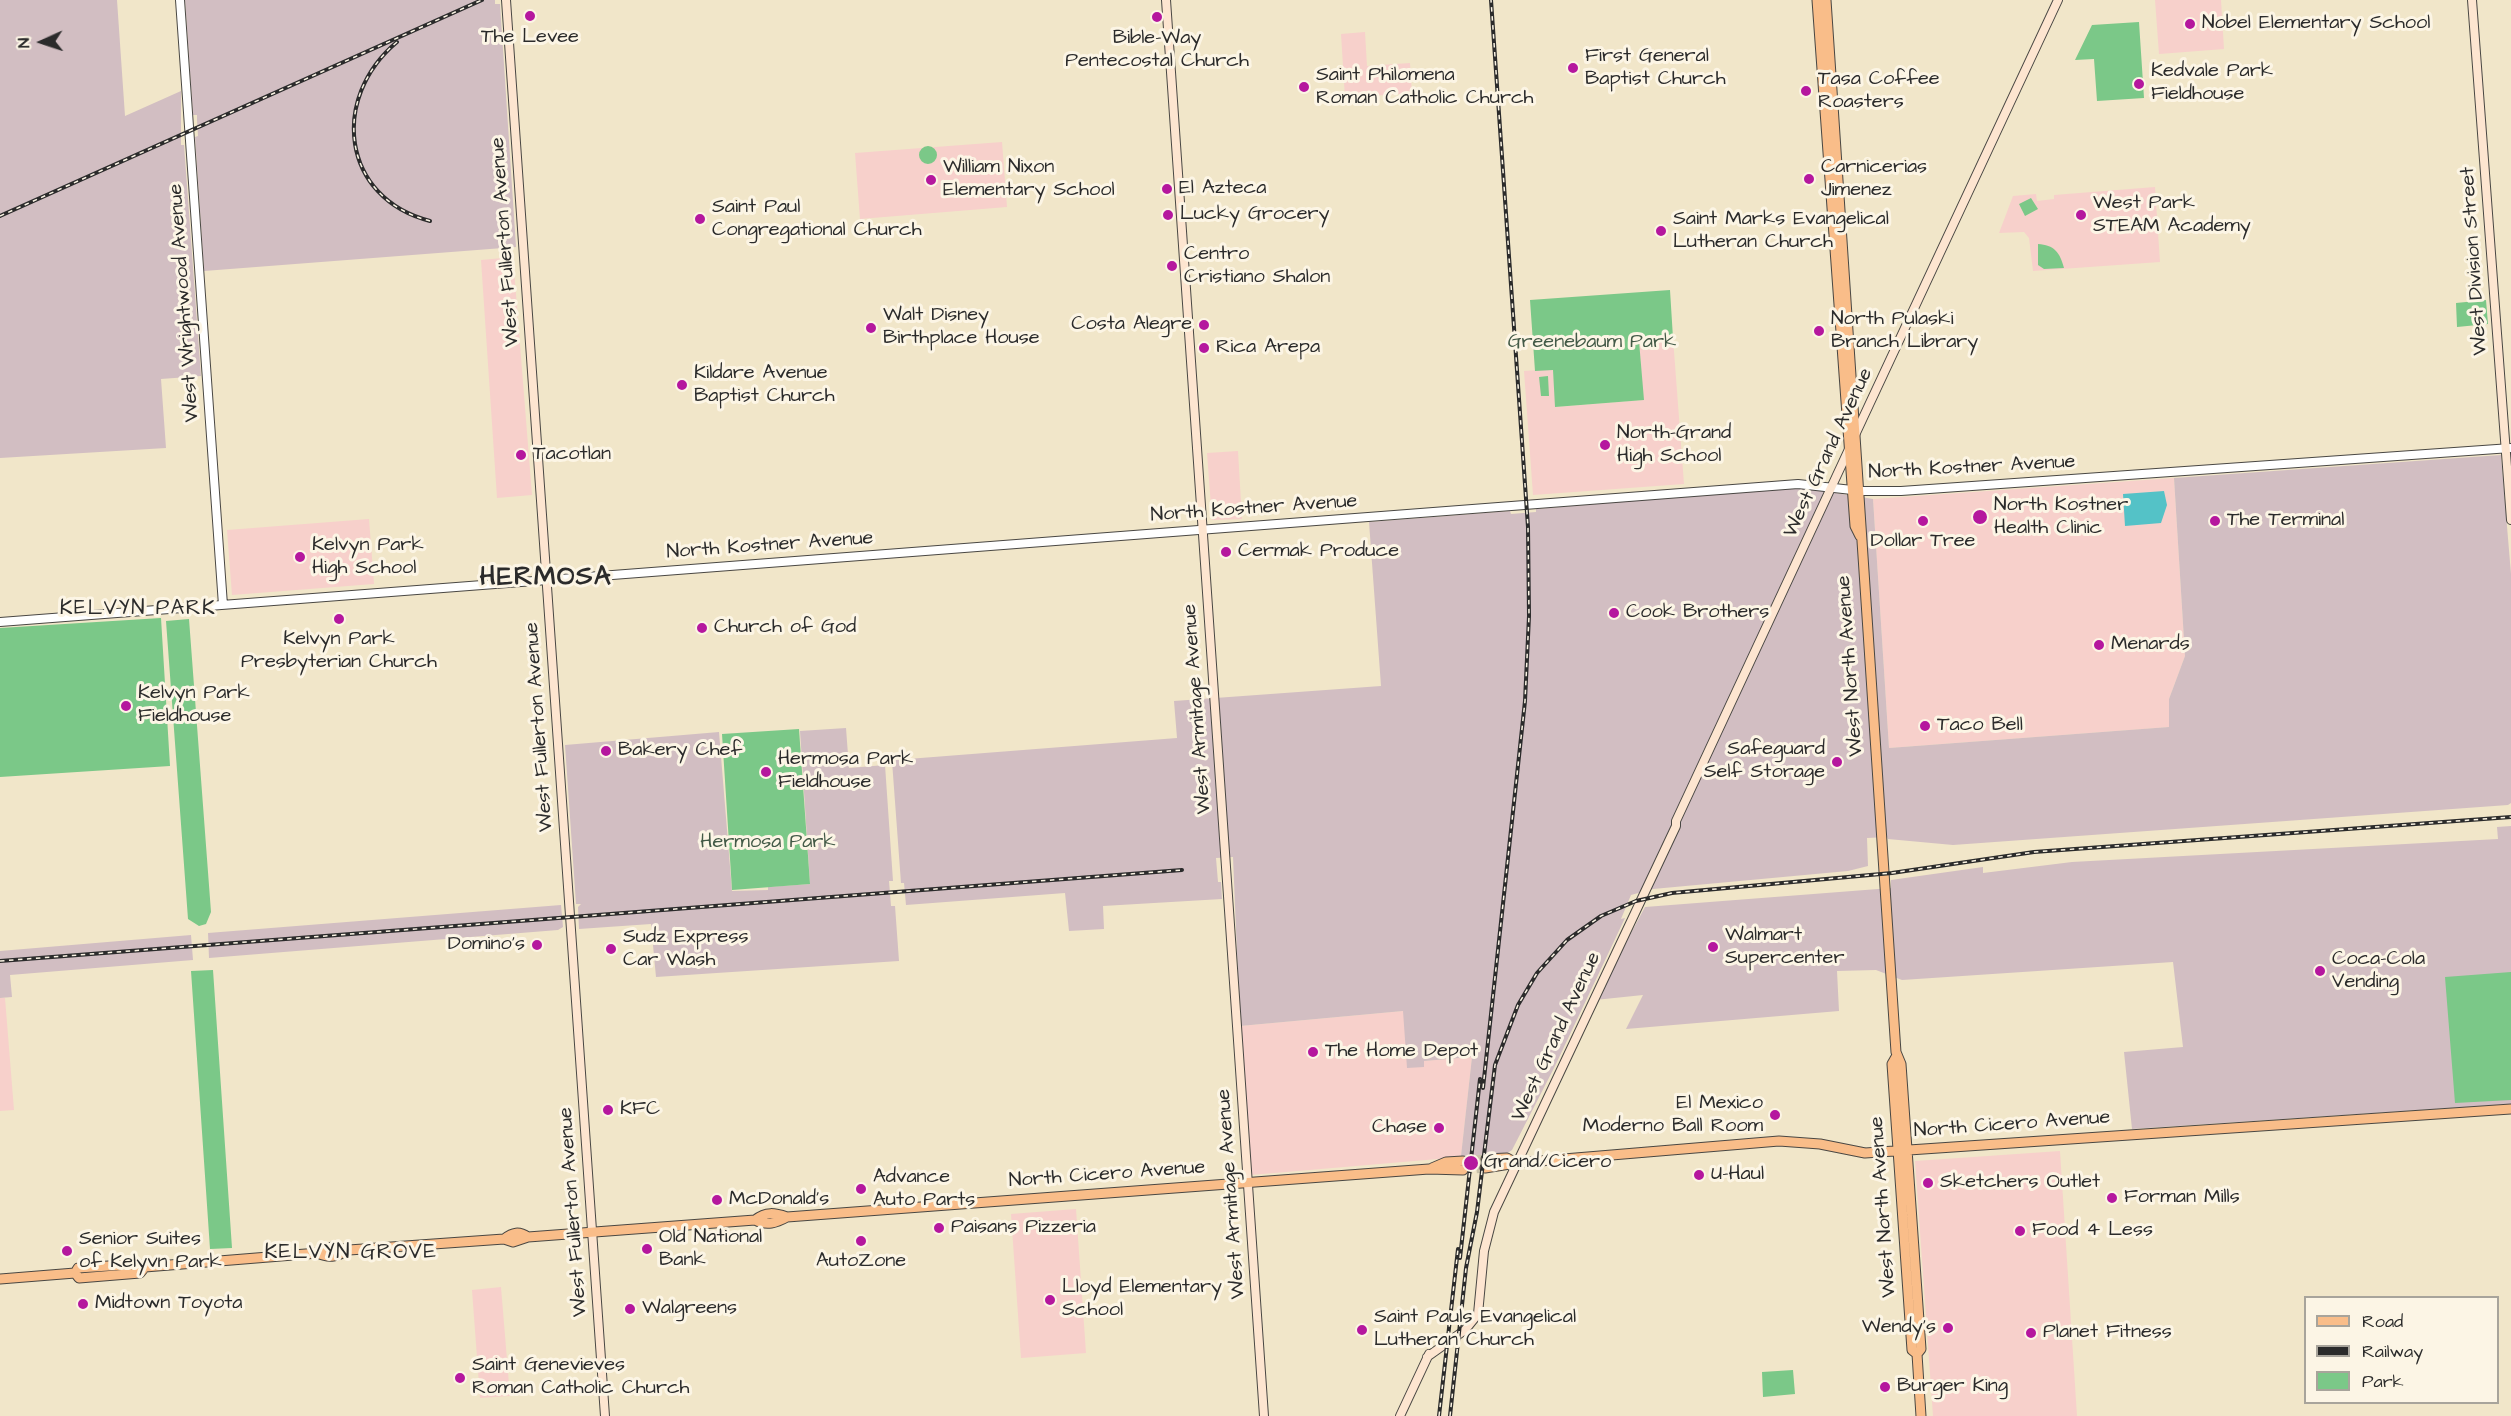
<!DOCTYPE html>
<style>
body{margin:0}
#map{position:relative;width:2511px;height:1416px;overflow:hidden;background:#f1e6c9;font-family:"Architects Daughter",sans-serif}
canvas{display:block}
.legend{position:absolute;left:2304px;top:1296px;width:195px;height:108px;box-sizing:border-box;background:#fcf5e5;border:2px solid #a8a49b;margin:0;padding:8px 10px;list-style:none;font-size:18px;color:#2b2b2b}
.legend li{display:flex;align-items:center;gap:12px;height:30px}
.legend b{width:30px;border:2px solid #a8a49b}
.north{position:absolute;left:12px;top:12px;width:60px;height:60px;-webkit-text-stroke:4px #fcf5e5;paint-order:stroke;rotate:267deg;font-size:16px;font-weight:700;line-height:24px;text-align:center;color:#2b2b2b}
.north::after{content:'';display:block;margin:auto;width:21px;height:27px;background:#2b2b2b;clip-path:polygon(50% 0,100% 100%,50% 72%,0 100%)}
</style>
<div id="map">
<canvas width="2511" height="1416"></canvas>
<ul class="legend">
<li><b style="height:8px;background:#f9bd89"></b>Road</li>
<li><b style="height:8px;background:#2b2b2b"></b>Railway</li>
<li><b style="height:16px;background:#7bc888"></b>Park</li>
</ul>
<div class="north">N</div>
</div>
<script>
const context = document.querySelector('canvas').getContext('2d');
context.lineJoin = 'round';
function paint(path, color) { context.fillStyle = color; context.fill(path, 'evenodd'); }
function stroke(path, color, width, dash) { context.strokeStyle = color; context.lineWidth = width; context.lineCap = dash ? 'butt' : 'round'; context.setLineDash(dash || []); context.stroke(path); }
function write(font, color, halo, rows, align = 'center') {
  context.font = font + ' "Architects Daughter",sans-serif'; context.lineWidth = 6; context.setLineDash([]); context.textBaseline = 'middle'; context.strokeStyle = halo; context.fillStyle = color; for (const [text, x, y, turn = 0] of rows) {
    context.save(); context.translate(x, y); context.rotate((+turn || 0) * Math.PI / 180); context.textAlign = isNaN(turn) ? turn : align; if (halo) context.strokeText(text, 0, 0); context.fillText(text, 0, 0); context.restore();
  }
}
const built = new Path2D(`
 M 2155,0 L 2221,0 L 2224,49 L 2159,54 Z
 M 1365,32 L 1367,66 L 1410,63 L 1412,93 L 1345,98 L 1341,34 Z
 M 1002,142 L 1007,207 L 860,219 L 855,153 Z
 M 2155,187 L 2160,262 L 2033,271 L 2029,238 L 2024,232 L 1999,233 L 2013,196 L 2036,194 L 2037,201 L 2054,199 L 2054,195 Z
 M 513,257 L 532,495 L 497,498 L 481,260 Z
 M 1673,338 L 1684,484 L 1533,495 L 1524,371 L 1553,369 L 1556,407 L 1643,400 L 1639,340 Z
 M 1238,451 L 1242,519 L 1212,520 L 1207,453 Z
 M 2174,478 L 2185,656 L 2169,699 L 2170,727 L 1889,748 L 1873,499 Z
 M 369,519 L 374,584 L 232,595 L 227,530 Z
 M 0,998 L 5,998 L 14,1110 L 0,1111 Z
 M 1403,1011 L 1423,1061 L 1472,1057 L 1461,1157 L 1251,1175 L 1240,1026 Z
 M 2060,1151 L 2077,1416 L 1933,1416 L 1915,1161 Z
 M 1076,1209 L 1086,1353 L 1021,1358 L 1011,1214 Z
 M 501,1287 L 510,1396 L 480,1398 L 472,1290 Z`);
const industrial = new Path2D(`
 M 0,0 L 117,0 L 125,116 L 181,91 L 181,145 L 184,145 L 201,376 L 161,379 L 166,448 L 0,458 Z
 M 185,0 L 495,0 L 495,4 L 500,4 L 516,247 L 204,271 L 195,137 L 198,136 L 197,120 L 197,115 L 193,115 Z
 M 2501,455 L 2511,574 L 2511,803 L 2508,805 L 1953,845 L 1888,839 L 1887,837 L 1867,838 L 1868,866 L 1848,871 L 1653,889 L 1631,895 L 1621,919 L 1625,918 L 1555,1066 L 1512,1150 L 1506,1154 L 1461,1156 L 1472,1057 L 1424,1061 L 1424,1067 L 1407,1068 L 1403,1011 L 1240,1026 L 1233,857 L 1216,858 L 1218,882 L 1221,882 L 1222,899 L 1103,906 L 1104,929 L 1069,931 L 1065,893 L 906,905 L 904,883 L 901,883 L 892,761 L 895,760 L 1177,738 L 1174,701 L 1381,686 L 1369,522 L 1510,511 L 1511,514 L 1536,512 L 1536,509 L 1798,487 L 1873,499 L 1889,748 L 2169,727 L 2169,699 L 2185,656 L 2174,478 Z
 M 846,728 L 849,768 L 885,765 L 893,881 L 889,881 L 891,906 L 895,906 L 899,961 L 656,977 L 651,924 L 579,929 L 578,907 L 581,904 L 576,904 L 565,745 L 719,732 L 732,891 L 768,890 L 768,887 L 810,884 L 800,731 Z
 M 2511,826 L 2511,1104 L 2132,1129 L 2124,1052 L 2183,1047 L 2173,962 L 1902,980 L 1876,970 L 1837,971 L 1839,1011 L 1626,1029 L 1643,995 L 1595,1000 L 1645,907 L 1891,888 L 1891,880 L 1983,867 L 1983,873 L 2072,862 L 2498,839 L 2497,827 Z
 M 561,905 L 563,927 L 558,930 L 209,958 L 208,933 Z
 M 191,935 L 193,960 L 10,975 L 12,997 L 0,998 L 0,951 Z`);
const green = new Path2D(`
 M 2139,22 L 2144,98 L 2097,101 L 2094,59 L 2075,60 L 2092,25 Z
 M919 155a9 9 0 1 1 18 0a9 9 0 1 1-18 0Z
 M 2031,198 L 2038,209 L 2025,216 L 2019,204 Z
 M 2038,244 C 2054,245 2060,252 2064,268 L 2044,269 L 2038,265 Z
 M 1670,290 L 1673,338 L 1639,341 L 1644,400 L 1555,407 L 1553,370 L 1535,371 L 1530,300 Z
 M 2486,300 L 2488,324 L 2457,327 L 2456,303 Z
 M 1548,376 L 1549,396 L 1541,396 L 1539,377 Z
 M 161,618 L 170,766 L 0,777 L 0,628 Z
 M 189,619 L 211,912 L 206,924 L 199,926 L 188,919 L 166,621 Z
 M 799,729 L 810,884 L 732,890 L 722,734 Z
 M 213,970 L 232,1248 L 210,1249 L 191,971 Z
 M 2511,972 L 2511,1100 L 2455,1103 L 2445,977 Z
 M 1793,1370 L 1795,1394 L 1763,1397 L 1762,1372 Z`);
const water = new Path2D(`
 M 2164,491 L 2167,505 L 2161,523 L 2125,526 L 2123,494 Z`);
const primaryTunnel = new Path2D(`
 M 1463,1161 L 1486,1159
 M 1463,1170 L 1485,1168`);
const tertiary = new Path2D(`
 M 180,0 L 223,605
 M 0,622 L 1798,484 L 1861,491 L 1901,491 L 2511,448`);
const secondary = new Path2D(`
 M 506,0 L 605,1416
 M 1166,0 L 1264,1416
 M 2472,0 L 2511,520
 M 1855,435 L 2058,0
 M 1427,1357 L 1465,1330 L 1478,1314 L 1484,1251 L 1494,1212 L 1676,826 L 1676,821 L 1850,447
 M 1400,1416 L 1429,1354`);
const primary = new Path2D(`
 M 1817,0 L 1855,526 L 1860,536
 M 1826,0 L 1896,1052 L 1901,1064 L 1921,1349 L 1917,1354 L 1921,1416
 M 1896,1057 L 1892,1064 L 1912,1350 L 1917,1354
 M 1486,1159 L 1507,1158 L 1516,1163
 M 1432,1168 L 1446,1162 L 1463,1161
 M 1485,1168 L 1516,1163 L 1779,1141 L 1820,1144 L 1865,1153 L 2511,1109
 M 755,1220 C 766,1211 775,1213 787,1217
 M 504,1239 C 513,1232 519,1231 528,1237
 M 318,1253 C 330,1259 337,1256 349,1250
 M 75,1273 L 79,1278 L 140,1273 L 145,1267
 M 0,1279 L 75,1273 L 78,1268 L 139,1264 L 145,1267 L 318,1253 L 332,1247 L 349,1250 L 504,1239 L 513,1242 L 528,1237 L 755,1220 C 767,1226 776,1223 787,1217 L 1429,1169 L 1463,1170`);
const rail = new Path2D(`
 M 397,42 C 330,98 341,198 430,221
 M 0,216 L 482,0
 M 0,961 L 1182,870
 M 1483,1088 L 1525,701 L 1529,616 L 1528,527 L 1491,0
 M 1460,1258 L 1480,1079
 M 1439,1416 L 1458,1249
 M 1450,1416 L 1466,1268 L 1477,1212 L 1495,1065 L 1518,1005 L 1537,973 L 1567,940 L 1601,916 L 1636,901 L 1672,893 L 1892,873 L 2034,852 L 2511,817`);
const markers = [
 [530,16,6,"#b5179e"],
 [1157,17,6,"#b5179e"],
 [2190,24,6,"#b5179e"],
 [1573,68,6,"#b5179e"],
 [2139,84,6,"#b5179e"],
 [1304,87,6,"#b5179e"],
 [1806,91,6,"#b5179e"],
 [1809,179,6,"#b5179e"],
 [931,180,6,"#b5179e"],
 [1167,189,6,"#b5179e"],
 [1168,215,6,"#b5179e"],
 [2081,215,6,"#b5179e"],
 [700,219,6,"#b5179e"],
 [1661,231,6,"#b5179e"],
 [1172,266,6,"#b5179e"],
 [1204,325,6,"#b5179e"],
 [871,328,6,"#b5179e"],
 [1819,331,6,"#b5179e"],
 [1204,348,6,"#b5179e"],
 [682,385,6,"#b5179e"],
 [1605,445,6,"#b5179e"],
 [521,455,6,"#b5179e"],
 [1980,517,8,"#b5179e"],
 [1923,521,6,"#b5179e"],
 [2215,521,6,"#b5179e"],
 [1226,552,6,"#b5179e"],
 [300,557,6,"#b5179e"],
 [1614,613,6,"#b5179e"],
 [339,619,6,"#b5179e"],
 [702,628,6,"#b5179e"],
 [2099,645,6,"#b5179e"],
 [126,706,6,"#b5179e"],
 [1925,726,6,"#b5179e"],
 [606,751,6,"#b5179e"],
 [1837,762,6,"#b5179e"],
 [766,772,6,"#b5179e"],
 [537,945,6,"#b5179e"],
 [1713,947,6,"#b5179e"],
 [611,949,6,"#b5179e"],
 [2320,971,6,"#b5179e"],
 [1313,1052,6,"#b5179e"],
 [608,1110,6,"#b5179e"],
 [1775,1115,6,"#b5179e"],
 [1439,1128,6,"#b5179e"],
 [1471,1163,8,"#b5179e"],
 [1699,1175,6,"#b5179e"],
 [1928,1183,6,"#b5179e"],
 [861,1189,6,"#b5179e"],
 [2112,1198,6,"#b5179e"],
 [717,1200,6,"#b5179e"],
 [939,1228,6,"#b5179e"],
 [2020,1231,6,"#b5179e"],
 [861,1241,6,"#b5179e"],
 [647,1249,6,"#b5179e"],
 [67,1251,6,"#b5179e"],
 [1050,1300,6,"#b5179e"],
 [83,1304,6,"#b5179e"],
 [630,1309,6,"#b5179e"],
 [1948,1328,6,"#b5179e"],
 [1362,1330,6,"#b5179e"],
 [2031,1333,6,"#b5179e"],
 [460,1378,6,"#b5179e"],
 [1885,1387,6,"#b5179e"]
];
const poiNames = [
 ["Nobel Elementary School",2202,24],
 ["The Levee",530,38,"center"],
 ["Bible-Way",1157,39,"center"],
 ["Pentecostal Church",1157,62,"center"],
 ["First General",1585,57],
 ["Baptist Church",1585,80],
 ["Kedvale Park",2151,72],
 ["Fieldhouse",2151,95],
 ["Saint Philomena",1316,76],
 ["Roman Catholic Church",1316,99],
 ["Tasa Coffee",1818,80],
 ["Roasters",1818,103],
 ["William Nixon",943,168],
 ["Elementary School",943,191],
 ["Carnicerias",1821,168],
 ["Jimenez",1821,191],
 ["El Azteca",1179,189],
 ["West Park",2093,204],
 ["STEAM Academy",2093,227],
 ["Saint Paul",712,208],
 ["Congregational Church",712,231],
 ["Lucky Grocery",1180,215],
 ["Saint Marks Evangelical",1673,220],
 ["Lutheran Church",1673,243],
 ["Centro",1184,255],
 ["Cristiano Shalon",1184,278],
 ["Walt Disney",883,316],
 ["Birthplace House",883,339],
 ["North Pulaski",1831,320],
 ["Branch Library",1831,343],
 ["Costa Alegre",1192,325,"right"],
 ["Rica Arepa",1216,348],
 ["Kildare Avenue",694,374],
 ["Baptist Church",694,397],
 ["North-Grand",1617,434],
 ["High School",1617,457],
 ["Tacotlan",533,455],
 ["North Kostner",1994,506],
 ["Health Clinic",1994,529],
 ["The Terminal",2227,521],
 ["Dollar Tree",1923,542,"center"],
 ["Kelvyn Park",312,546],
 ["High School",312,569],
 ["Cermak Produce",1238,552],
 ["Cook Brothers",1626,613],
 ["Church of God",714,628],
 ["Kelvyn Park",339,640,"center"],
 ["Presbyterian Church",339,663,"center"],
 ["Menards",2111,645],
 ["Kelvyn Park",138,694],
 ["Fieldhouse",138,717],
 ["Taco Bell",1937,726],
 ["Safeguard",1825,750,"right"],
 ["Self Storage",1825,773,"right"],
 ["Bakery Chef",618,751],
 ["Hermosa Park",778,760],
 ["Fieldhouse",778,783],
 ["Walmart",1725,936],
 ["Supercenter",1725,959],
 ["Sudz Express",623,938],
 ["Car Wash",623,961],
 ["Domino's",525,945,"right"],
 ["Coca-Cola",2332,960],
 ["Vending",2332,983],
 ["The Home Depot",1325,1052],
 ["El Mexico",1763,1104,"right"],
 ["Moderno Ball Room",1763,1127,"right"],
 ["KFC",620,1110],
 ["Chase",1427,1128,"right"],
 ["Grand/Cicero",1484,1163],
 ["U-Haul",1711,1175],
 ["Advance",873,1178],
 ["Auto Parts",873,1201],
 ["Sketchers Outlet",1940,1183],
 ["Forman Mills",2124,1198],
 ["McDonald's",729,1200],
 ["Paisans Pizzeria",951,1228],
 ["Food 4 Less",2032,1231],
 ["Old National",659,1238],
 ["Bank",659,1261],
 ["Senior Suites",79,1240],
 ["of Kelyvn Park",79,1263],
 ["AutoZone",861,1262,"center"],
 ["Lloyd Elementary",1062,1288],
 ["School",1062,1311],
 ["Midtown Toyota",95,1304],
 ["Walgreens",642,1309],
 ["Saint Pauls Evangelical",1374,1318],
 ["Lutheran Church",1374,1341],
 ["Wendy's",1936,1328,"right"],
 ["Planet Fitness",2043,1333],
 ["Saint Genevieves",472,1366],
 ["Roman Catholic Church",472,1389],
 ["Burger King",1897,1387]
];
const streetNames = [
 ["West Fullerton Avenue",506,242,-94],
 ["West Division Street",2475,261,-94],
 ["West Wrightwood Avenue",185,303,-94],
 ["West Grand Avenue",1829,453,-65],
 ["North Kostner Avenue",1972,468,-3],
 ["North Kostner Avenue",1254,509,-4],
 ["North Kostner Avenue",770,546,-4],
 ["West North Avenue",1851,666,-94],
 ["West Armitage Avenue",1198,709,-94],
 ["West Fullerton Avenue",540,727,-94],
 ["West Grand Avenue",1557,1037,-65],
 ["North Cicero Avenue",2012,1125,-4],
 ["North Cicero Avenue",1107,1175,-4],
 ["West Armitage Avenue",1232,1194,-94],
 ["West North Avenue",1884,1207,-94],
 ["West Fullerton Avenue",574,1212,-94]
];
const parkNames = [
 ["Greenebaum Park",1592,343],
 ["Hermosa Park",768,843]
];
const neighbourhoodNames = [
 ["KELVYN PARK",138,610],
 ["KELVYN GROVE",351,1254]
];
const districtNames = [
 ["HERMOSA",546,579]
];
paint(built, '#f7d0cb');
paint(industrial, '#d2bec2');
paint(green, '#7bc888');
paint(water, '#54c2c7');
stroke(primaryTunnel, '#c9c1a9', 9, [9, 4.5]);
stroke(tertiary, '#494743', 10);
stroke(secondary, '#494743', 10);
stroke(primary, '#494743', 11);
stroke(tertiary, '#fff', 8);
stroke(secondary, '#fde5d0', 8);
stroke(primary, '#f9bd89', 9);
stroke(rail, '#2b2b2b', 4);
stroke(rail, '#fcf5e5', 1.5, [4.5]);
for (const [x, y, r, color] of markers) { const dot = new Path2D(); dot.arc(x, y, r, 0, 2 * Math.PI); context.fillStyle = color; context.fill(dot); stroke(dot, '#fcf5e5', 2); }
write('20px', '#2b2b2b', '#fcf5e5', poiNames, 'left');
write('20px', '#2b2b2b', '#fcf5e5', streetNames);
write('20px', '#435a47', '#fcf5e5', parkNames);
context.letterSpacing = '1.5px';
write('21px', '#2b2b2b', '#fcf5e5', neighbourhoodNames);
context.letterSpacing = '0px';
context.letterSpacing = '1.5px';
write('bold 26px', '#2b2b2b', '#fcf5e5', districtNames);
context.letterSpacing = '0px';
</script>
